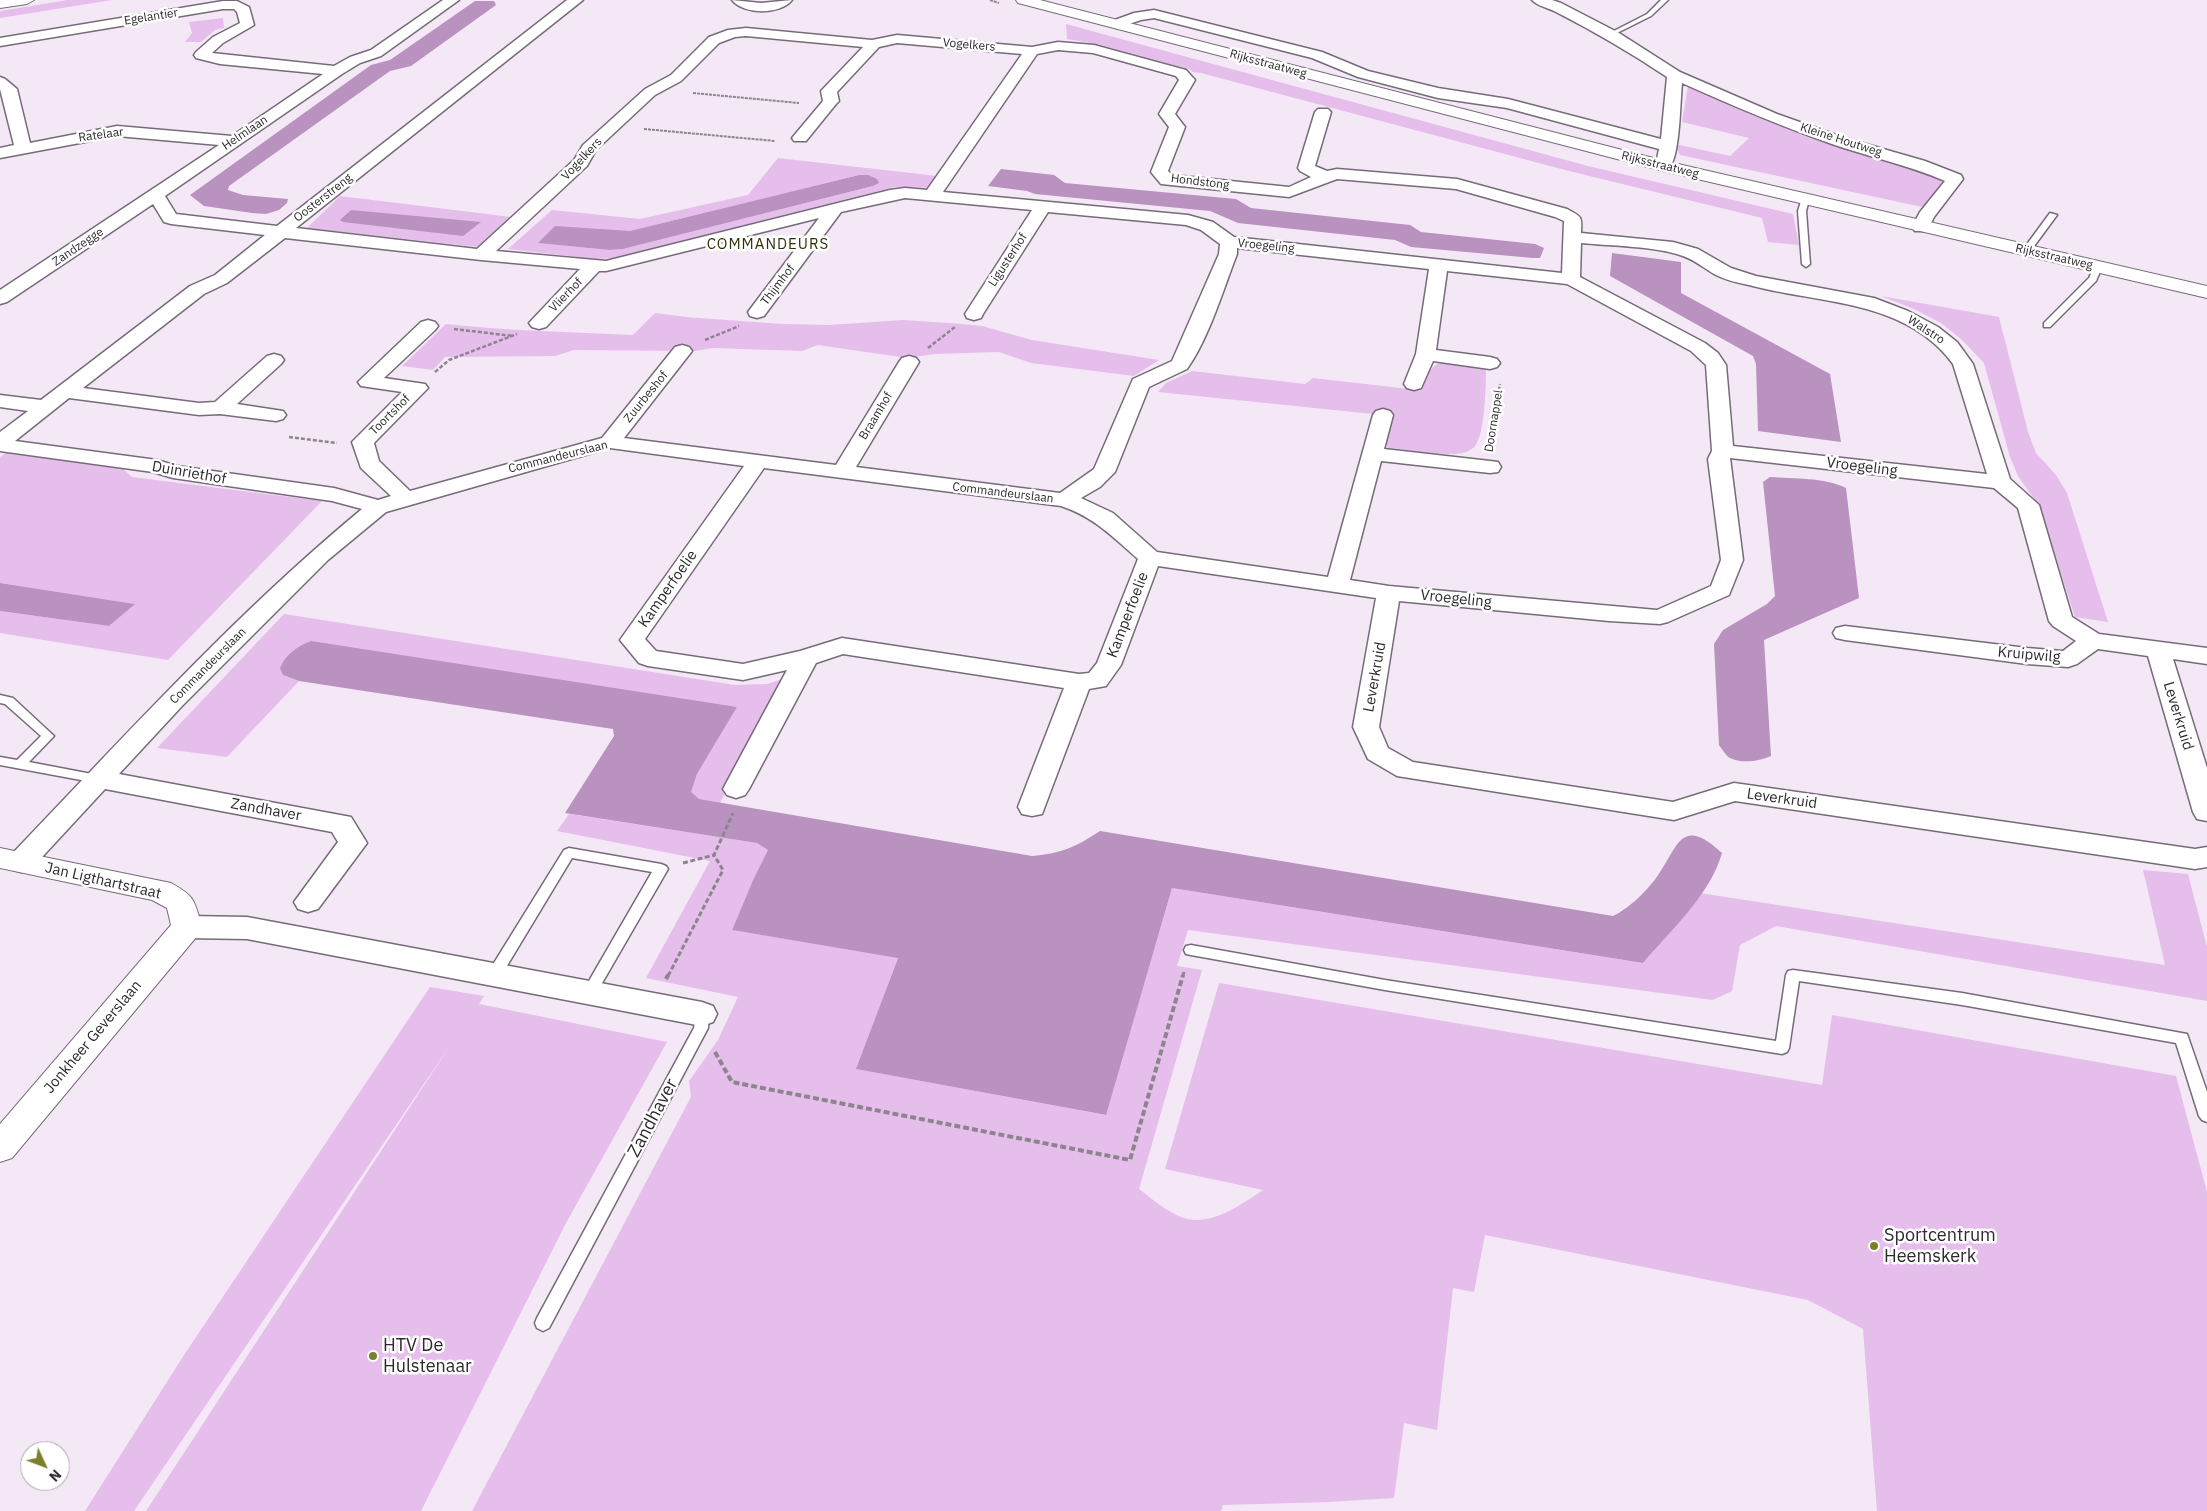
<!DOCTYPE html>
<style>
body{margin:0}
#map{position:relative;width:2207px;height:1511px;overflow:hidden;background:#f4e8f6;font-family:"IBM Plex Sans",sans-serif}
canvas{display:block}
.north{position:absolute;left:20px;top:1441px;width:50px;height:50px;box-sizing:border-box;background:#fff;border:1px solid #aba9ab;border-radius:50%;rotate:133deg;font-size:14px;font-weight:700;line-height:20px;text-align:center;color:#2d292e}
.north::after{content:'';display:block;margin:auto;width:18px;height:22px;background:#7d802a;clip-path:polygon(50% 0,100% 100%,50% 72%,0 100%)}
</style>
<div id="map">
<canvas width="2207" height="1511"></canvas>
<div class="north">N</div>
</div>
<script>
const context = document.querySelector('canvas').getContext('2d');
context.lineJoin = 'round';
function paint(path, color) { context.fillStyle = color; context.fill(path, 'evenodd'); }
function stroke(path, color, width, dash) { context.strokeStyle = color; context.lineWidth = width; context.lineCap = dash ? 'butt' : 'round'; context.setLineDash(dash || []); context.stroke(path); }
function write(font, color, halo, rows, align = 'center') {
  context.font = font + ' "IBM Plex Sans",sans-serif'; context.lineWidth = 5; context.setLineDash([]); context.textBaseline = 'middle'; context.strokeStyle = halo; context.fillStyle = color; for (const [text, x, y, turn = 0] of rows) {
    context.save(); context.translate(x, y); context.rotate((+turn || 0) * Math.PI / 180); context.textAlign = isNaN(turn) ? turn : align; if (halo) context.strokeText(text, 0, 0); context.fillText(text, 0, 0); context.restore();
  }
}
const green = new Path2D(`
 M 68,0 L 112,0 L 0,18 L 0,11 Z
 M 223,18 L 224,28 L 215,30 L 201,42 L 185,42 L 192,33 L 189,22 Z
 M 1066,24 L 1588,166 L 1793,214 L 1799,245 L 1768,242 L 1762,218 L 1565,170 L 1201,73 L 1193,72 L 1189,69 L 1101,45 L 1067,39 Z
 M 1696,85 L 1943,179 L 1937,194 L 1927,208 L 1680,155 L 1675,144 L 1730,156 L 1749,138 L 1682,122 L 1688,86 Z
 M 778,158 L 937,176 L 928,188 L 895,187 L 614,258 L 597,259 L 508,249 L 552,210 L 640,219 L 748,195 ZM 859,175 L 879,182 L 873,186 L 623,249 L 609,250 L 539,243 L 630,231 Z
 M 340,196 L 511,217 L 478,247 L 307,228 Z
 M 1881,296 L 1999,317 L 2028,432 L 2036,453 L 2056,475 L 2067,493 L 2108,622 L 2075,617 L 2039,506 L 2018,476 L 2010,457 L 1984,363 L 1962,340 L 1941,323 L 1914,309 Z
 M 655,313 L 686,317 L 782,324 L 829,325 L 903,320 L 962,324 L 982,326 L 1032,340 L 1159,360 L 1134,376 L 1031,363 L 999,352 L 935,354 L 907,358 L 818,345 L 802,351 L 713,348 L 695,351 L 574,350 L 555,356 L 445,357 L 433,370 L 402,366 L 446,324 C 508,331 571,332 633,335 Z
 M 1442,362 L 1470,365 L 1486,369 C 1486,384 1485,434 1475,446 C 1474,448 1468,451 1466,452 C 1450,458 1406,449 1388,448 L 1383,439 L 1383,415 L 1158,392 L 1166,383 L 1192,371 L 1305,384 L 1313,378 L 1409,389 C 1426,383 1428,366 1442,362 Z
 M 7,452 L 123,469 L 132,477 L 322,501 L 168,660 L 0,633 L 0,611 L 109,626 L 134,604 L 0,583 L 0,457 Z
 M 284,614 L 735,685 L 767,684 L 782,679 L 720,803 L 699,799 L 690,792 L 697,774 L 737,707 L 283,675 L 299,681 L 227,757 L 157,748 Z
 M 569,814 L 758,843 L 769,850 L 753,880 L 732,930 L 898,957 L 857,1069 L 1105,1115 L 1172,888 L 1643,963 L 1688,911 L 1700,893 L 2165,965 L 2143,870 L 2188,874 L 2207,947 L 2207,1001 L 1776,926 L 1740,945 L 1732,991 L 1713,1000 L 1188,930 L 1177,966 L 1202,970 L 1139,1189 C 1152,1199 1166,1211 1181,1217 C 1209,1228 1241,1205 1263,1190 L 1165,1169 L 1219,983 L 1822,1085 L 1832,1015 L 2176,1076 L 2207,1192 L 2207,1511 L 1877,1511 L 1863,1329 L 1808,1300 L 1485,1235 L 1474,1292 L 1453,1288 L 1437,1430 L 1404,1423 L 1394,1498 L 1329,1502 L 1223,1505 L 1221,1511 L 472,1511 L 691,1097 L 689,1081 L 718,1040 L 738,997 L 646,978 L 710,861 L 557,831 Z
 M 430,987 L 484,996 L 479,1004 L 667,1042 L 566,1223 L 421,1511 L 146,1511 L 451,1044 L 134,1511 L 85,1511 L 184,1355 Z`);
const water = new Path2D(`
 M 475,1 L 494,1 L 496,5 L 411,66 L 390,71 L 229,186 L 228,190 L 243,195 L 288,199 L 287,203 L 279,210 L 266,214 L 252,213 L 204,206 L 190,195 L 371,65 L 390,60 Z
 M 1001,169 L 1054,175 L 1065,183 L 1236,199 L 1251,208 L 1410,225 L 1421,232 L 1535,244 L 1544,248 L 1540,258 L 1533,258 L 1411,247 L 1395,240 L 1238,223 L 1210,211 L 1035,194 L 1027,191 L 988,186 Z
 M 859,175 L 868,175 L 877,179 L 879,183 L 873,186 L 623,249 L 609,250 L 538,243 L 555,226 L 630,231 Z
 M 351,210 L 481,222 L 463,236 L 343,222 L 340,220 Z
 M 1612,253 L 1681,262 L 1681,293 L 1830,374 L 1841,442 L 1758,431 L 1756,364 L 1753,356 L 1610,276 Z
 M 1770,477 C 1794,479 1824,477 1846,488 L 1859,598 L 1764,640 L 1771,756 C 1760,761 1742,764 1730,758 C 1726,756 1722,749 1719,745 L 1714,644 L 1723,630 L 1767,604 L 1775,596 L 1763,482 Z
 M 0,583 L 135,604 L 109,626 L 0,611 Z
 M 311,641 L 737,707 L 697,774 L 691,792 L 699,799 L 1032,856 C 1062,853 1074,848 1100,831 L 1613,916 C 1628,909 1646,892 1656,878 C 1678,848 1680,814 1722,853 C 1710,895 1671,930 1643,963 L 1172,888 L 1106,1115 L 856,1069 L 898,958 L 732,930 L 753,880 L 768,850 L 757,843 L 565,813 L 614,736 L 613,729 L 299,681 L 283,675 L 280,668 C 286,654 298,646 311,641 Z`);
const pathFar3 = new Path2D(`
 M 990,0 L 999,3
 M 693,93 L 799,103
 M 644,129 L 775,141`);
const pathFar2 = new Path2D(`
 M 454,329 L 513,336
 M 705,340 L 739,326
 M 928,348 L 955,327
 M 435,372 L 449,360 L 517,334
 M 289,437 L 337,443
 M 1490,444 L 1500,384`);
const pathFar1 = new Path2D(`
 M 683,863 L 714,855
 M 668,976 L 723,870 L 714,855 L 733,813
 M 1183,976 L 1184,972`);
const path = new Path2D(`
 M 666,979 L 668,975
 M 715,1052 L 732,1082 L 1130,1160 L 1183,975`);
const lane = new Path2D(`
 M 1661,0 L 1668,0 L 1651,16 L 1613,35 L 1608,34 L 1647,14 Z
 M 1802,198 L 1809,200 L 1806,211 L 1810,264 L 1806,267 L 1802,264 L 1798,211 Z
 M 2050,213 L 2057,215 L 2029,253 L 2023,253 L 2022,251 Z
 M 2095,265 L 2102,267 L 2096,281 L 2050,327 L 2044,327 L 2044,323 L 2089,278 Z
 M 0,695 L 13,698 L 54,736 L 29,762 L 97,775 L 101,776 L 103,779 L 101,782 L 97,783 L 0,765 L 0,757 L 17,760 L 41,736 L 5,704 L 0,703 Z
 M 569,848 L 661,864 L 666,866 L 668,869 L 594,997 L 589,999 L 584,997 L 582,993 L 652,872 L 572,858 L 499,979 L 494,980 L 489,979 L 487,975 L 489,971 L 564,850 Z
 M 1191,945 L 1385,980 L 1776,1041 L 1786,975 L 1788,971 L 1793,970 L 1962,993 L 2187,1034 L 2207,1092 L 2207,1122 L 2202,1120 L 2199,1116 L 2176,1043 L 1962,1005 L 1799,981 L 1789,1048 L 1787,1052 L 1782,1054 L 1385,990 L 1191,955 L 1186,954 L 1184,950 L 1186,946 Z
 M 702,1008 L 707,1010 L 709,1014 L 708,1028 L 549,1328 L 543,1331 L 537,1328 L 535,1323 L 537,1318 L 694,1028 L 697,1010 Z`);
const street = new Path2D(`
 M 443,0 L 459,0 L 381,56 L 360,63 L 342,74 L 165,196 L 176,214 L 277,226 L 567,0 L 583,0 L 296,228 L 477,249 L 574,160 L 583,145 L 645,89 L 671,75 L 709,37 L 728,30 L 746,28 L 872,40 L 897,35 L 1032,47 L 1058,42 L 1094,45 L 1186,70 L 1195,80 L 1175,114 L 1185,127 L 1168,171 L 1172,175 L 1289,187 L 1311,177 L 1300,171 L 1298,168 L 1315,112 L 1318,109 L 1328,109 L 1331,112 L 1315,166 L 1327,171 L 1337,169 L 1457,179 L 1567,209 C 1582,217 1582,216 1581,233 L 1673,242 L 1698,249 L 1731,268 L 1756,276 L 1874,298 L 1908,311 L 1938,327 L 1957,342 L 1973,364 L 2010,479 L 2039,505 L 2072,617 L 2099,634 L 2207,648 L 2207,664 L 2173,659 L 2207,768 L 2207,821 L 2197,819 L 2193,812 L 2148,656 L 2098,649 L 2077,664 L 2068,667 L 2027,664 L 1845,640 L 1836,638 L 1833,633 L 1836,628 L 1845,626 L 2027,648 L 2063,651 L 2076,641 L 2053,626 L 2049,621 L 2018,508 L 1994,488 L 1730,458 L 1743,560 L 1729,595 L 1668,622 L 1660,624 L 1609,621 L 1399,601 L 1379,727 L 1388,748 L 1413,762 L 1673,802 L 1734,783 L 2195,849 L 2207,847 L 2207,867 L 2195,869 L 1735,801 L 1674,820 L 1397,776 L 1368,759 L 1353,727 L 1376,598 L 1158,566 L 1121,665 L 1106,686 L 1089,689 L 1042,814 L 1032,816 L 1022,814 L 1018,807 L 1064,688 L 843,654 L 816,663 L 749,789 L 745,795 L 736,798 L 727,795 L 723,789 L 787,670 L 743,680 L 648,666 L 639,663 L 620,640 L 744,466 L 610,448 L 386,512 L 328,560 L 182,706 L 119,774 L 351,817 L 367,843 L 318,909 L 308,912 L 298,909 L 294,902 L 338,842 L 332,832 L 105,789 L 31,869 L 21,872 L 11,869 L 7,862 L 11,855 C 124,737 235,614 362,509 L 332,501 L 173,478 L 153,472 L 0,451 L 0,432 L 28,411 L 0,407 L 0,395 L 41,400 L 190,286 L 215,275 L 265,235 L 171,224 L 164,222 L 153,204 L 7,302 L 0,304 L 0,290 L 219,145 L 117,136 L 0,158 L 0,148 L 14,145 L 0,89 L 0,77 L 5,79 L 17,89 L 30,143 L 117,126 L 232,136 L 323,74 L 220,64 L 196,58 L 194,55 L 196,52 L 213,37 L 240,23 L 237,12 L 234,9 L 223,9 L 0,46 L 0,38 L 223,1 L 237,1 L 249,7 L 254,25 L 223,43 L 212,53 L 334,66 L 350,57 L 371,50 ZM 746,36 L 863,47 L 821,91 L 823,101 L 792,138 L 794,141 L 806,141 L 836,104 L 839,101 L 837,92 L 879,47 L 897,43 L 1022,54 L 927,190 L 905,188 L 890,190 L 606,261 L 496,251 L 587,166 L 596,150 L 655,95 L 681,81 L 719,43 L 735,37 ZM 1058,50 L 1093,53 L 1176,76 L 1179,80 L 1159,114 L 1169,127 L 1151,172 L 1161,184 L 1289,197 L 1337,179 L 1456,189 L 1555,217 L 1564,221 L 1562,273 L 1234,237 L 1213,222 L 1188,215 L 943,192 L 1037,54 ZM 905,198 L 1032,210 L 965,314 L 967,318 L 974,320 L 981,318 L 983,314 L 1048,212 L 1186,225 L 1201,230 L 1220,244 L 1219,254 L 1172,361 L 1133,379 L 1094,469 L 1060,493 L 856,467 L 919,362 L 916,358 L 909,356 L 902,358 L 899,362 L 836,465 L 624,438 L 692,351 L 689,347 L 682,345 L 675,347 L 602,438 L 410,491 L 379,461 L 374,443 L 428,388 L 425,384 L 384,378 L 435,330 L 438,326 L 435,322 L 428,320 L 421,322 L 358,382 L 361,386 L 402,392 L 352,442 L 361,468 L 391,496 L 378,500 L 334,488 L 177,466 L 157,460 L 15,441 L 69,398 L 199,415 L 220,414 L 276,421 L 283,419 L 286,415 L 283,411 L 237,404 L 281,364 L 284,360 L 281,356 L 274,354 L 267,356 L 215,402 L 199,403 L 83,388 L 204,294 L 227,283 L 285,238 L 481,260 L 580,269 L 529,323 L 532,327 L 539,329 L 546,327 L 599,271 L 606,271 L 819,218 L 748,312 L 750,316 L 757,318 L 764,316 L 841,212 ZM 1581,243 C 1612,246 1655,246 1683,256 C 1695,260 1705,269 1716,275 C 1726,280 1738,283 1749,285 C 1819,304 1906,299 1953,364 L 1987,474 L 1733,446 L 1726,365 L 1718,353 L 1705,343 L 1580,277 ZM 1237,248 L 1429,269 L 1416,354 L 1404,384 L 1407,388 L 1414,390 L 1421,388 L 1433,361 L 1490,369 L 1497,367 L 1500,363 L 1497,359 L 1490,357 L 1436,350 L 1447,271 L 1567,284 L 1691,351 L 1706,365 L 1712,451 L 1708,459 L 1721,560 L 1711,586 L 1657,610 L 1389,586 L 1350,580 L 1381,461 L 1490,473 L 1498,472 L 1501,467 L 1498,462 L 1490,461 L 1384,449 L 1393,415 L 1390,411 L 1383,409 L 1376,411 L 1373,415 L 1328,577 L 1157,552 L 1113,513 L 1081,498 L 1100,487 L 1115,472 L 1149,387 L 1187,369 C 1209,338 1223,290 1237,254 ZM 764,468 L 1061,506 C 1094,517 1113,537 1138,559 L 1097,663 L 1089,673 L 1079,674 L 842,638 L 800,651 L 743,664 L 656,651 L 645,639 Z
 M 732,0 L 761,3 L 792,0 C 780,15 744,15 732,0 Z
 M 1532,0 L 1552,0 L 1561,3 L 1619,33 L 1680,72 L 1777,114 L 1845,138 L 1925,161 L 1961,175 L 1963,179 L 1934,217 L 1927,231 L 1915,231 L 1912,227 L 1920,212 L 1945,181 C 1908,165 1870,157 1832,144 C 1780,126 1731,105 1682,83 C 1680,103 1680,153 1670,167 L 1658,167 L 1656,164 L 1659,149 L 1507,108 L 1438,98 L 1358,77 L 1312,58 L 1154,18 L 1141,20 L 1117,28 L 1110,24 L 1112,21 L 1134,13 L 1154,10 L 1322,52 L 1368,71 L 1438,88 L 1508,99 L 1661,139 L 1667,77 C 1631,53 1595,32 1556,12 C 1549,8 1537,6 1532,0 Z
 M 187,916 L 247,917 L 702,1002 L 713,1006 L 717,1014 L 713,1022 L 702,1026 L 247,939 L 187,938 L 177,935 L 172,927 L 177,919 Z`);
const secondary = new Path2D(`
 M 0,0 L 34,0 L 27,4 L 0,8 Z
 M 1016,0 L 1040,0 L 1665,161 L 2207,286 L 2207,298 L 1663,171 L 1018,3 Z
 M 0,848 L 171,883 C 196,897 194,900 202,927 L 198,935 L 12,1158 L 0,1162 L 0,1124 L 171,925 L 167,908 L 152,900 L 0,868 Z`);
const markers = [
 [1874,1246,5,"#7d802a"],
 [373,1356,5,"#7d802a"]
];
const farStreetnames = [
 ["Egelantier",151,17,-9],
 ["Vogelkers",969,45,5],
 ["Rijksstraatweg",1268,64,15],
 ["Helmlaan",245,133,-34],
 ["Ratelaar",101,135,-8],
 ["Kleine Houtweg",1841,140,18],
 ["Vogelkers",582,159,-47],
 ["Rijksstraatweg",1660,165,14],
 ["Hondstong",1200,182,7],
 ["Oosterstreng",323,198,-38],
 ["Vroegeling",1266,246,6],
 ["Zandzegge",78,247,-34],
 ["Rijksstraatweg",2054,257,13],
 ["Ligusterhof",1008,260,-57],
 ["Thijmhof",778,285,-53],
 ["Vlierhof",566,295,-46],
 ["Walstro",1926,330,33],
 ["Zuurbeshof",646,397,-51],
 ["Toortshof",390,415,-45],
 ["Braamhof",876,416,-59],
 ["Doornappel",1494,421,-81],
 ["Commandeurslaan",558,457,-14],
 ["Commandeurslaan",1003,493,7],
 ["Commandeurslaan",208,666,-45]
];
const farQuarternames = [
 ["COMMANDEURS",768,245]
];
const streetNames = [
 ["Vroegeling",1862,467,7],
 ["Duinriethof",189,473,10],
 ["Kamperfoelie",668,589,-55],
 ["Vroegeling",1456,599,6],
 ["Kamperfoelie",1128,615,-69],
 ["Kruipwilg",2029,655,5],
 ["Leverkruid",1375,677,-80],
 ["Leverkruid",2178,716,73],
 ["Leverkruid",1782,799,8],
 ["Zandhaver",266,810,10],
 ["Jan Ligthartstraat",103,881,13],
 ["Jonkheer Geverslaan",93,1037,-50]
];
const nearStreetnames = [
 ["Zandhaver",653,1118,-62]
];
const nearPoinames = [
 ["Sportcentrum",1884,1236],
 ["Heemskerk",1884,1257],
 ["HTV De",383,1346],
 ["Hulstenaar",383,1367]
];
paint(green, '#e5beeb');
paint(water, '#b992c0');
stroke(lane, '#766b78', 3);
stroke(street, '#766b78', 3);
stroke(secondary, '#766b78', 2);
stroke(pathFar3, '#8d858e', 2, [3, 1]);
stroke(pathFar2, '#8d858e', 2.5, [4, 2]);
stroke(pathFar1, '#8d858e', 3, [5, 2.5]);
stroke(path, '#8d858e', 4, [6, 3]);
paint(lane, '#fff');
paint(street, '#fff');
paint(secondary, '#fff');
for (const [x, y, r, color] of markers) { const dot = new Path2D(); dot.arc(x, y, r, 0, 2 * Math.PI); context.fillStyle = color; context.fill(dot); stroke(dot, '#fff', 2); }
write('12px', '#2d292e', '#fff', farStreetnames);
context.letterSpacing = '1px';
write('15px', '#303107', '#fff', farQuarternames);
context.letterSpacing = '0px';
write('15px', '#2d292e', '#fff', streetNames);
write('18px', '#2d292e', '#fff', nearStreetnames);
write('18px', '#2d292e', '#fff', nearPoinames, 'left');
</script>
